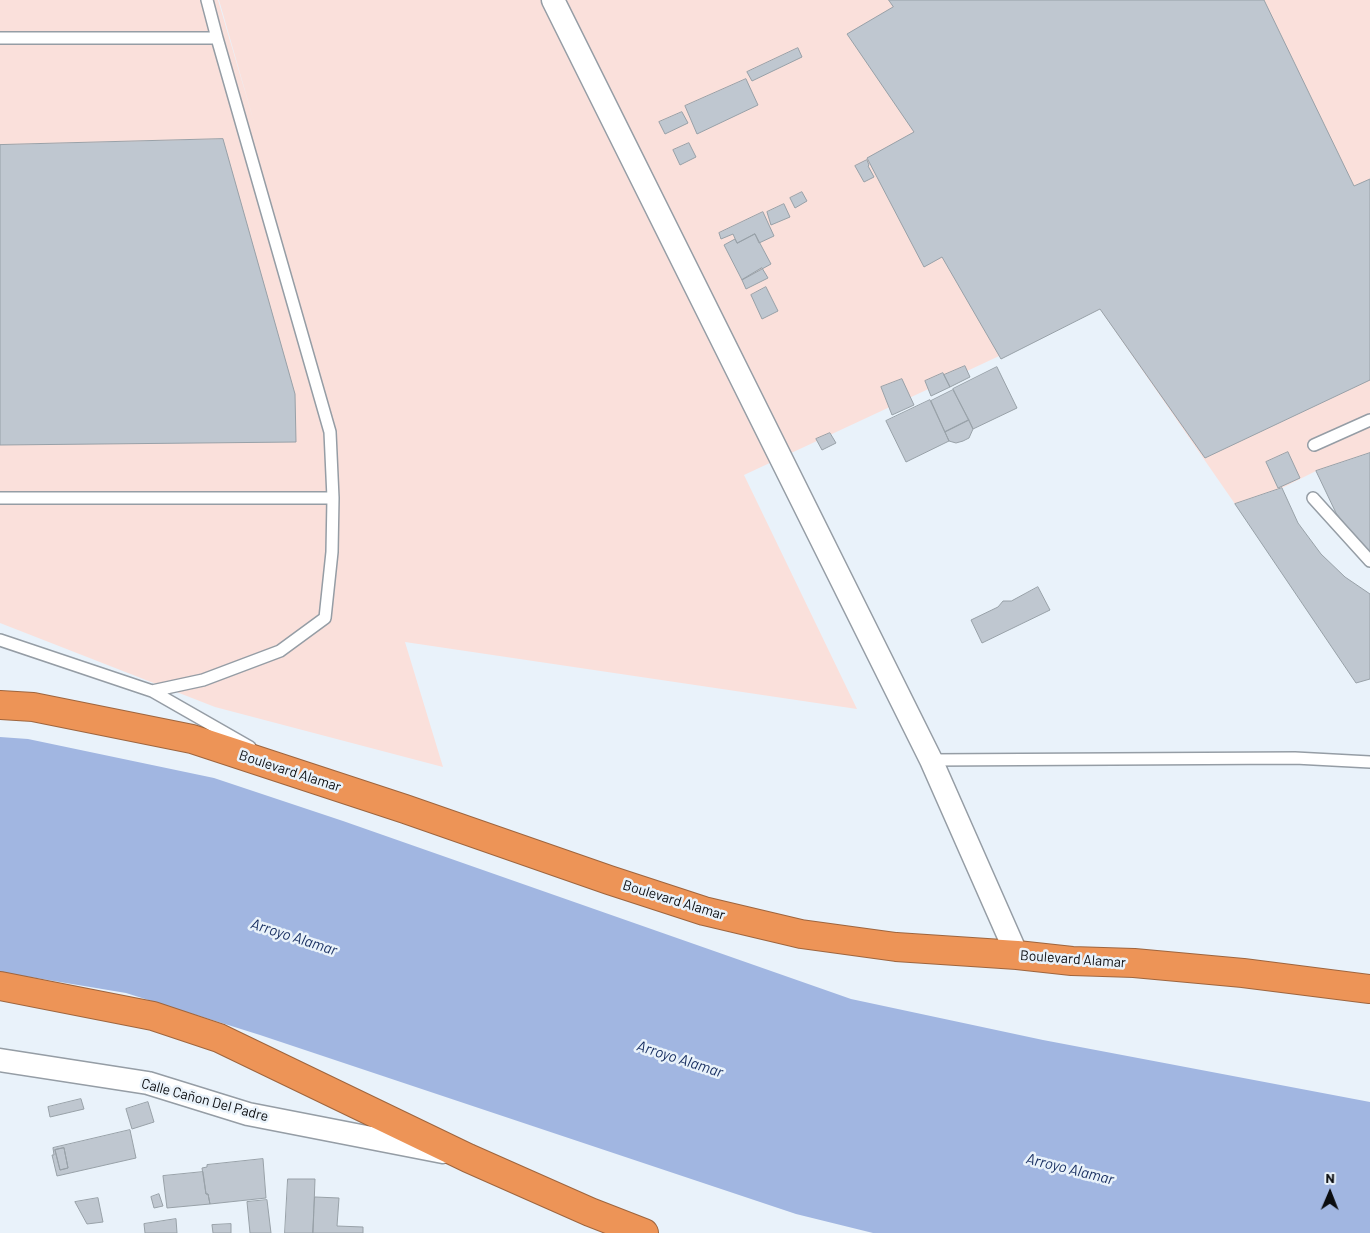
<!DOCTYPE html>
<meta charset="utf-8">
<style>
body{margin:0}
#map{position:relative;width:1370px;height:1233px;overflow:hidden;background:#e9f2fa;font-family:Barlow,sans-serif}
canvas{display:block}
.north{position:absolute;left:1305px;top:1168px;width:50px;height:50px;-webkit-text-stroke:4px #e9f2fa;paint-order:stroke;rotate:1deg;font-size:14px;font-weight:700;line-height:20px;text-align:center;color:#0b0d10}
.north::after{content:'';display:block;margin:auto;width:18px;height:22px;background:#0b0d10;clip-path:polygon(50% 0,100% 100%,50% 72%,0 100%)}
</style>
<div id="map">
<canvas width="1370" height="1233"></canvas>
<div class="north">N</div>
</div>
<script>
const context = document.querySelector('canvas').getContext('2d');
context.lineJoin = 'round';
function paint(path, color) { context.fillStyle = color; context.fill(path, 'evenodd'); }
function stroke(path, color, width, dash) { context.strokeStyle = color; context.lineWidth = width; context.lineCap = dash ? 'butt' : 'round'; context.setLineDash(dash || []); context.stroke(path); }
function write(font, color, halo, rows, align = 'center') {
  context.font = font + ' Barlow,sans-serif'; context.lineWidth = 5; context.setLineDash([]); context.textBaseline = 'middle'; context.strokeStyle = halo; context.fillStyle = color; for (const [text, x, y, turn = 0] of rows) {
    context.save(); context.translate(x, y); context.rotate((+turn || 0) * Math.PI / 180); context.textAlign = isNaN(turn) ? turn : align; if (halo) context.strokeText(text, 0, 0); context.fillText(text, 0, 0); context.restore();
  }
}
const industrial = new Path2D(`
 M 0,0 L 218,0 L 254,122 L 219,0 L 1370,0 L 1370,453 L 1316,471 L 1282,488 L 1235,504 L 1100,309 L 744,475 L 857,709 L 405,642 L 443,767 L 215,707 L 0,623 Z`);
const water = new Path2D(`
 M 0,737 L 28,739 L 214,778 L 343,821 L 851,999 L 1043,1040 L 1370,1102 L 1370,1233 L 873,1233 L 796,1214 L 260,1035 L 126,993 L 0,972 Z`);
const building = new Path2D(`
 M 889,0 L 1264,0 L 1354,186 L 1370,179 L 1370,380 L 1205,458 L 1100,309 L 1001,359 L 942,257 L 924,267 L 867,158 L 914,132 L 847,34 L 893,7 Z
 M 798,48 L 802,57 L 752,81 L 747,72 Z
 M 746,79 L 758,105 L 697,134 L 685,106 Z
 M 682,112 L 688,123 L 665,134 L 659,122 Z
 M 223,139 L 295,394 L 296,442 L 0,445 L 0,145 Z
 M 689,143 L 696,157 L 680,165 L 673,150 Z
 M 867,160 L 869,165 L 868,166 L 874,177 L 864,182 L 855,166 Z
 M 802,192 L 807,201 L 795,208 L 790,198 Z
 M 784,204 L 790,217 L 771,225 L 767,212 Z
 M 763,212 L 774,236 L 759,243 L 755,234 L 737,243 L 733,234 L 721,239 L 719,233 Z
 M 755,234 L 771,264 L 742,280 L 724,245 L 735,239 L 737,243 Z
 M 762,268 L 768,278 L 746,289 L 742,280 Z
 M 766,287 L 778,311 L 762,319 L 751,295 Z
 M 965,366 L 970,377 L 950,387 L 944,375 Z
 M 997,367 L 1017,408 L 973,429 L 953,389 Z
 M 943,373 L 950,387 L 931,396 L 925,381 Z
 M 902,379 L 914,405 L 892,415 L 881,387 Z
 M 953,390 L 969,420 L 945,432 L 931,401 Z
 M 930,400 L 949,441 L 906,462 L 886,421 Z
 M 969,420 L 973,429 L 969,438 L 963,441 L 956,443 L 949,441 L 945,432 Z
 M 830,433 L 836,443 L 822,450 L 816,439 Z
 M 1288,452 L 1300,478 L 1278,488 L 1266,462 Z
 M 1370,453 L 1370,552 L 1362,546 L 1336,513 L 1316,471 Z
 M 1282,488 L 1298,523 L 1321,554 L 1345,577 L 1370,594 L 1370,679 L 1356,683 L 1235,504 Z
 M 1038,587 L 1050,610 L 982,643 L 971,620 L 998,607 L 1003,601 L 1011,601 Z
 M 81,1099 L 84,1109 L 50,1117 L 48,1107 Z
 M 148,1102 L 154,1122 L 132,1129 L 126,1109 Z
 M 130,1130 L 136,1158 L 57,1176 L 52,1155 L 54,1155 L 53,1148 ZM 64,1148 L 68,1168 L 60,1170 L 55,1150 Z
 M 64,1148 L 68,1168 L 60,1170 L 55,1150 Z
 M 263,1159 L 266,1198 L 210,1204 L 208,1194 L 206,1194 L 202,1168 L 207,1167 L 207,1165 Z
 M 203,1172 L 206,1194 L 208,1194 L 210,1204 L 167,1208 L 163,1176 Z
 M 288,1179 L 315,1179 L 313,1233 L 285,1233 Z
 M 159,1194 L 163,1206 L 154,1208 L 151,1197 Z
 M 315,1197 L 339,1198 L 337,1226 L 363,1227 L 363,1233 L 313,1233 Z
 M 98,1198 L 103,1222 L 87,1224 L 75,1202 Z
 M 267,1200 L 271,1233 L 250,1233 L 247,1202 Z
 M 176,1219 L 177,1233 L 145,1233 L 144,1224 Z
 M 231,1224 L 231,1233 L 213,1233 L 212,1225 Z`);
const lane = new Path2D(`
 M 207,0 L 217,38
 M 0,38 L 217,38 L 330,432 L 333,498 L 332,552 L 325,618 L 280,651 L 203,680 L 152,691
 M 1314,445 L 1370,420
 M 0,498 L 333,498
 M 1313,498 L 1370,561
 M 0,640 L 152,691 L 250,747
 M 931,760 L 1295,758 L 1370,762`);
const street = new Path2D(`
 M 553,0 L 931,760 L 1017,955
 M 0,1060 L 148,1083 L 248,1114 L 443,1152`);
const highway = new Path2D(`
 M 0,705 L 33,707 L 192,739 L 405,809 L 609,880 L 704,911 L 801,934 L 896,947 L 1017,955 L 1072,961 L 1134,963 L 1243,973 L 1370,989
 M 0,986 L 153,1016 L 219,1038 L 468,1158 L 590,1212 L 644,1233`);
const streetNames = [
 ["Boulevard Alamar",290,771,18],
 ["Boulevard Alamar",674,900,17],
 ["Boulevard Alamar",1073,959,4],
 ["Calle Cañon Del Padre",205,1100,15]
];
const waterNames = [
 ["Arroyo Alamar",294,937,18],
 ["Arroyo Alamar",680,1059,18],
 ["Arroyo Alamar",1070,1169,14]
];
paint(industrial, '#fae0db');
paint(water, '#a1b6e1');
paint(building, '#bfc7d0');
stroke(building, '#98a1a8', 1);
stroke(lane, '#959da5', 14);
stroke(street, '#959da5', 25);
stroke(highway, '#9e653e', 30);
stroke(lane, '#fff', 11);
stroke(street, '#fff', 22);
stroke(highway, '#ed9457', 28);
write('14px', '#0b0d10', '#e9f2fa', streetNames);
write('italic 15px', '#152c5f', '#e9f2fa', waterNames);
</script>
